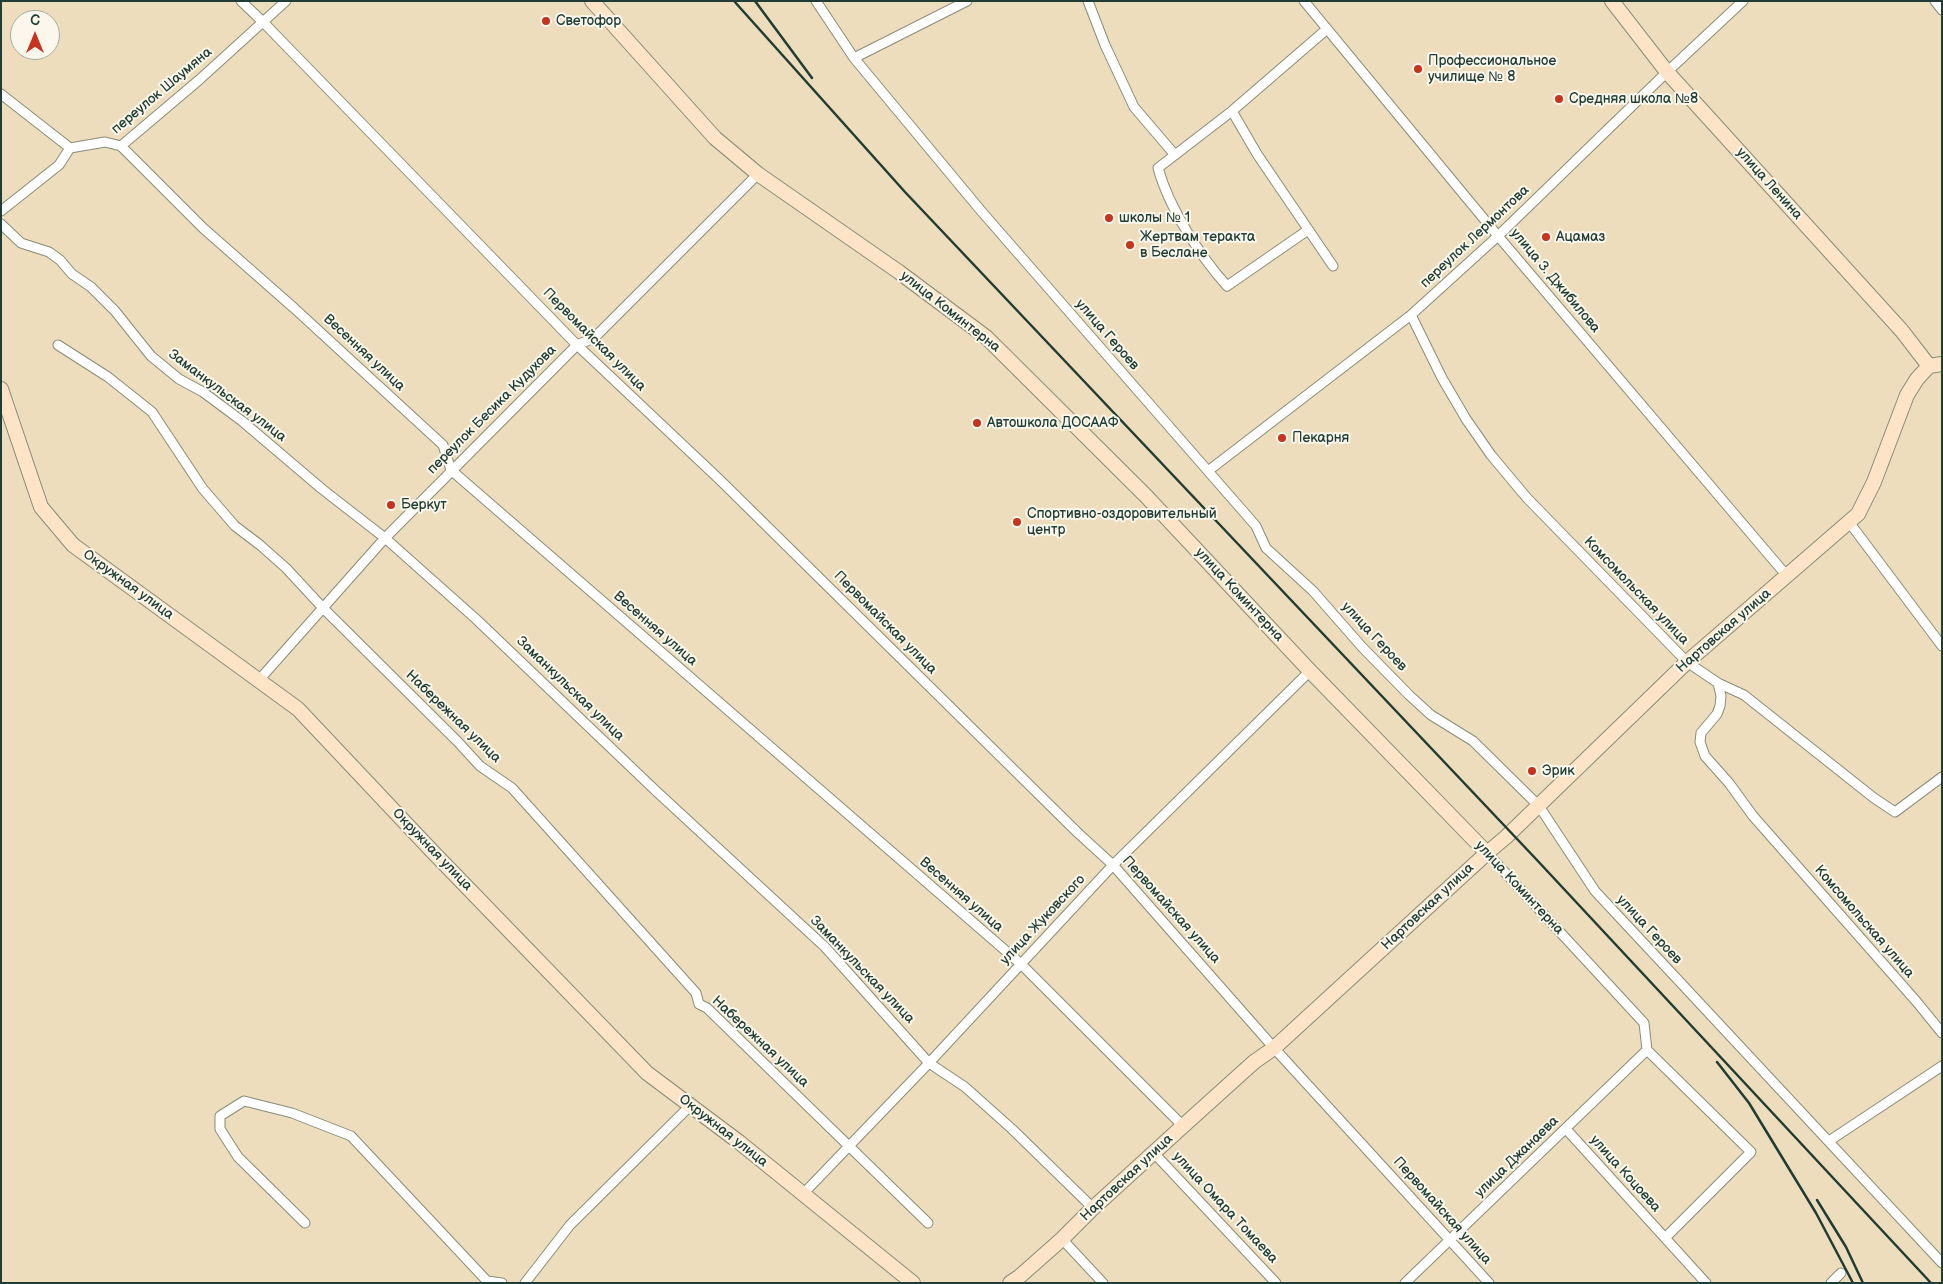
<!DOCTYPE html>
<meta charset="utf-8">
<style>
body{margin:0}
#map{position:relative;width:1943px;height:1284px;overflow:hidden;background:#eeddbc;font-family:"Balsamiq Sans",sans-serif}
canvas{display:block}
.frame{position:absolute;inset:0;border:2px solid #1f3d34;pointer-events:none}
.north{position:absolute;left:10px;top:10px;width:50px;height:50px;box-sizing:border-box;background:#fbf7ec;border:1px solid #a3ada2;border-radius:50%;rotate:0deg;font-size:14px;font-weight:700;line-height:20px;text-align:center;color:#1f3d34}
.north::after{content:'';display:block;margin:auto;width:18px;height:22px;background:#c8321e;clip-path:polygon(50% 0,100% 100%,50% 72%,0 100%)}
</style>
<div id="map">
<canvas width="1943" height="1284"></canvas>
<div class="frame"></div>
<div class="north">С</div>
</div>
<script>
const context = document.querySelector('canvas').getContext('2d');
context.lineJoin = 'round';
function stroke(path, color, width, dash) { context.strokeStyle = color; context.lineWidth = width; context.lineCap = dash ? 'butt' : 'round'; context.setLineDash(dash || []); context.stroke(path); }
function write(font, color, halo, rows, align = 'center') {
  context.font = font + ' "Balsamiq Sans",sans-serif'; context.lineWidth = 4; context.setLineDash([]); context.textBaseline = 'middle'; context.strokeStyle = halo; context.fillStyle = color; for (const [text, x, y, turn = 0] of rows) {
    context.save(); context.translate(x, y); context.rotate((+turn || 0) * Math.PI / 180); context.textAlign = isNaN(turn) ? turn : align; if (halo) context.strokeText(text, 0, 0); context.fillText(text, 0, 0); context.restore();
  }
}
const street = new Path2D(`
 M 241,1 L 263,22 L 577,345 L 720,480 L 1078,833 L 1113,865 L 1274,1048 L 1489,1283
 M 816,1 L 854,58 L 982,212 L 1256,526 L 1266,548 L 1313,591 L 1362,647 L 1409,695 L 1431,715 L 1473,741 L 1539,806 L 1595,891 L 1942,1263
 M 1088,1 L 1105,45 L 1134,107 L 1175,155
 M 1304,1 L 1498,236 L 1787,576
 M 1935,1 L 1942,10
 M 854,58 L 967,1
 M 1,94 L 70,148
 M 1232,111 L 1257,154 L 1333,266
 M 121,146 L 203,228 L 294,308 L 443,445 L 451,470 L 1021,964 L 1183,1126
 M 1,211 L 59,165 L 70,148 L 105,142 L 121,146 L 199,80 L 286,1
 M 1,224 L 21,243 L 49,252 L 60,260 L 72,274 L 91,287 L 115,311 L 151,356 L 179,379 L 203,392 L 242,421 L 322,489 L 385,538 L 476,619 L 656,791 L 825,947 L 929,1063 L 965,1087 L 1012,1129 L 1093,1208
 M 1308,230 L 1227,286 C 1200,256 1169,208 1158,168 L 1232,111 L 1327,29
 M 1411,315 L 1442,378 L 1466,419 L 1491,455 L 1527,498 L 1687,662 L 1718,683 L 1721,696 L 1720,706 L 1717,714 L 1701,733 L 1700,742 L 1705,756 L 1729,783 L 1753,816 L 1916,1001 L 1942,1033
 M 58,345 L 108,377 L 152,412 L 203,489 L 235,526 L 260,545 L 286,568 L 323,608 L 458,742 L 480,766 L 512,788 L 696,993 L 699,1004 L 707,1008 L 928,1223
 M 1208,471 L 1411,315 L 1498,236 L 1667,72 L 1743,1
 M 1849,522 L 1942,646
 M 259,680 L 385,538 L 577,345 L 594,338 L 758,174
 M 1718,683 L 1744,695 L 1874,798 L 1895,812 L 1942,777
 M 1487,853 L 1644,1023 L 1647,1050 L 1751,1152 L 1665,1238
 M 1566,1129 L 1706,1283
 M 1829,1141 L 1942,1066
 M 1153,1152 L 1276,1283
 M 803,1194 L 929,1063 L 1113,865 L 1310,671
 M 305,1223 L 238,1157 L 220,1129 L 220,1116 L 244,1101 L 292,1113 L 351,1136 L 487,1281 L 502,1283
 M 1062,1239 L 1103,1283
 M 525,1283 L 570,1225 L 691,1105
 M 1405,1283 L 1647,1050
 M 1831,1283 L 1841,1273`);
const secondary = new Path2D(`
 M 592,1 L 715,138 L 758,174 L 899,272 L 986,337 L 1146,496 L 1310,671 L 1487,853
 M 1612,1 L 1667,72 L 1902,331 L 1929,366
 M 1,389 L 41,507 L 73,545 L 298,709 L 431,850 L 647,1073 L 739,1142 L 913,1283
 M 1010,1283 L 1019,1277 L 1062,1239 L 1093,1208 L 1183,1126 L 1254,1062 L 1274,1048 L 1487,853 L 1506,837 L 1687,662 L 1858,514 L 1874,482 L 1907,395 L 1917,379 L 1929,366 L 1942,364`);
const rail = new Path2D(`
 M 734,1 L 905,192 L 1536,859 L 1931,1283
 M 755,1 L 812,78
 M 1717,1062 L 1749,1103 L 1816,1213 L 1853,1283
 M 1817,1200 L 1846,1247 L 1863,1283`);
const markers = [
 [546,21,5,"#c8321e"],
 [1418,69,5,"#c8321e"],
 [1559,99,5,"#c8321e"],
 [1109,218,5,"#c8321e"],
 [1546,237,5,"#c8321e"],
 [1130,245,5,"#c8321e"],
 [977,423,5,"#c8321e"],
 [1282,438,5,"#c8321e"],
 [391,505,5,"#c8321e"],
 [1017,522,5,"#c8321e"],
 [1532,771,5,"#c8321e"]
];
const poiNames = [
 ["Светофор",556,21],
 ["Профессиональное",1428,61],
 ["училище № 8",1428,77],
 ["Средняя школа №8",1569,99],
 ["школы № 1",1119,218],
 ["Жертвам теракта",1140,237],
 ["в Беслане",1140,253],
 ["Ацамаз",1556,237],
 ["Автошкола ДОСААФ",987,423],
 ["Пекарня",1292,438],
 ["Беркут",401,505],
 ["Спортивно-оздоровительный",1027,514],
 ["центр",1027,530],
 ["Эрик",1542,771]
];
const streetNames = [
 ["переулок Шаумяна",162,91,-40],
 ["улица Ленина",1769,184,48],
 ["переулок Лермонтова",1475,237,-43],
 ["улица З. Джибилова",1555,281,50],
 ["улица Коминтерна",950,312,38],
 ["улица Героев",1107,335,49],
 ["Первомайская улица",594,340,45],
 ["Весенняя улица",364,353,43],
 ["Заманкульская улица",227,396,37],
 ["переулок Бесика Кудухова",492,410,-45],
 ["Окружная улица",128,585,36],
 ["Комсомольская улица",1636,591,46],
 ["улица Коминтерна",1239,595,47],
 ["Первомайская улица",885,623,45],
 ["Весенняя улица",655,629,41],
 ["Нартовская улица",1724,631,-41],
 ["улица Героев",1374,637,47],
 ["Заманкульская улица",570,689,44],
 ["Набережная улица",453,717,44],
 ["Окружная улица",432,850,46],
 ["улица Коминтерна",1519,888,47],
 ["Весенняя улица",961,895,41],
 ["Нартовская улица",1428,907,-43],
 ["Первомайская улица",1171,910,48],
 ["улица Жуковского",1043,920,-47],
 ["Комсомольская улица",1864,922,49],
 ["улица Героев",1649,930,47],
 ["Заманкульская улица",862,970,46],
 ["Набережная улица",760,1042,43],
 ["Окружная улица",723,1131,38],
 ["улица Джанаева",1517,1157,-44],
 ["улица Коцоева",1625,1174,48],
 ["Нартовская улица",1127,1178,-43],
 ["улица Омара Томаева",1225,1208,47],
 ["Первомайская улица",1442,1211,48]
];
stroke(street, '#868d78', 11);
stroke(secondary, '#868d78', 16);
stroke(street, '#fff', 9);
stroke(secondary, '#fee4c6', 14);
stroke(rail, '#1f3d34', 2.5);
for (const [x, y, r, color] of markers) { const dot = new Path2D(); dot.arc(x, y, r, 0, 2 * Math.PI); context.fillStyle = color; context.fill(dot); stroke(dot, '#fbf7ec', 2); }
write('14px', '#1f3d34', '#fbf7ec', poiNames, 'left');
write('14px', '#1f3d34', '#fbf7ec', streetNames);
</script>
